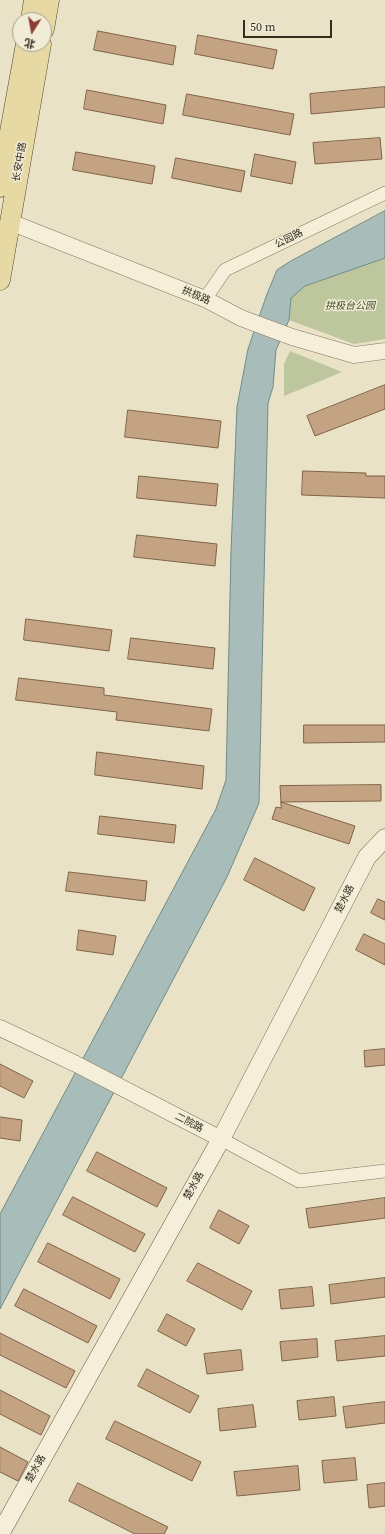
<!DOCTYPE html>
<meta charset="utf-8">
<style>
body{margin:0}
#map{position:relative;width:385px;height:1534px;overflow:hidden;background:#e9e2c7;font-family:"Source Serif 4","Noto Sans SC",serif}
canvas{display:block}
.north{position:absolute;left:12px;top:12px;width:40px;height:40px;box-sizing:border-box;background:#f1ecd6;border:1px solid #a69f8d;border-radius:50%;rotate:191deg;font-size:11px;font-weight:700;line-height:16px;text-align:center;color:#352c20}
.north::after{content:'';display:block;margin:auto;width:14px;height:18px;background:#8a3d36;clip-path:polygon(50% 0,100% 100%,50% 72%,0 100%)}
.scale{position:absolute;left:243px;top:20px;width:89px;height:18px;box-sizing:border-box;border:2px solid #352c20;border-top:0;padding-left:5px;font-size:12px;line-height:14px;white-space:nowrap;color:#352c20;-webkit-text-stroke:3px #f1ecd6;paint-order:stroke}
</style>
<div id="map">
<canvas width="385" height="1534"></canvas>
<div class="north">北</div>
<div class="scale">50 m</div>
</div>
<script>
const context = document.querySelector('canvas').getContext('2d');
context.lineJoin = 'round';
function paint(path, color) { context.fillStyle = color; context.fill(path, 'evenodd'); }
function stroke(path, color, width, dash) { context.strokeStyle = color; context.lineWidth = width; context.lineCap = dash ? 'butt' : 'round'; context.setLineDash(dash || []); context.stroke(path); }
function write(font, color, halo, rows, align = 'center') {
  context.font = font + ' "Source Serif 4","Noto Sans SC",serif'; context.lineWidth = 3; context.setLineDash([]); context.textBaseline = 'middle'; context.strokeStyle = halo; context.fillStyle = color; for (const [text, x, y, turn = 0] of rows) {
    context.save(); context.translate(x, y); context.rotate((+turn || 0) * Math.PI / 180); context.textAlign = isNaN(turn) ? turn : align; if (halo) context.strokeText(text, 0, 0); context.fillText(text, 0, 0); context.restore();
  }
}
const green = new Path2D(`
 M 385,258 L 385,339 L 354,344 L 289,320 L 291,298 L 305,286 Z
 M 290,351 L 342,372 L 284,396 L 284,364 Z`);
const water = new Path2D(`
 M 385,211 L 385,258 L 305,286 L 291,298 L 289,320 L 276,350 L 273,387 L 268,403 L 259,803 L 227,877 L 0,1309 L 0,1214 L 216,809 L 226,780 L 231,551 L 237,407 L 248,349 L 267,294 L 277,270 L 289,262 Z`);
const building = new Path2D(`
 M 98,31 L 176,46 L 173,65 L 94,50 Z
 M 198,35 L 277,50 L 273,69 L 195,54 Z
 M 385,87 L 385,107 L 311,114 L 310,94 Z
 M 87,90 L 166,105 L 163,124 L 84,109 Z
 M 187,94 L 294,114 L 290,135 L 183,115 Z
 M 380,138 L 382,159 L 315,164 L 313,143 Z
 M 76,152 L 155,166 L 152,184 L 73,170 Z
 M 255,154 L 296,162 L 292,184 L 251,176 Z
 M 176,158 L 245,171 L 241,192 L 172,178 Z
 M 385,385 L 385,409 L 315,436 L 307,416 Z
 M 128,410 L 221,421 L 218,448 L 125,437 Z
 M 303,471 L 366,473 L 366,476 L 385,476 L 385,498 L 302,495 Z
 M 139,476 L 218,484 L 216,506 L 137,498 Z
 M 137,535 L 217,544 L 215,566 L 134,557 Z
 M 26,619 L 112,630 L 109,651 L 24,640 Z
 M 131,638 L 215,648 L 213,669 L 128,659 Z
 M 19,678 L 104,688 L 104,695 L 212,709 L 209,731 L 116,720 L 117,712 L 16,700 Z
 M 304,725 L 385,725 L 385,742 L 304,743 Z
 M 97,752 L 204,766 L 202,789 L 95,775 Z
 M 381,785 L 381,801 L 281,802 L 280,786 Z
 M 281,802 L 355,826 L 349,844 L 272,819 L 276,807 L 281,808 Z
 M 100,816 L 176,825 L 174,843 L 98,834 Z
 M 255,858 L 315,888 L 304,911 L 244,880 Z
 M 69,872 L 147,881 L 145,901 L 66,891 Z
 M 378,899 L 385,902 L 385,920 L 371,913 Z
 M 79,930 L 116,936 L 113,955 L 77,950 Z
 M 364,934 L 385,944 L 385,965 L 356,950 Z
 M 385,1049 L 385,1065 L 365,1067 L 364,1051 Z
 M 0,1064 L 33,1081 L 24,1098 L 0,1086 Z
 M 0,1117 L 22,1120 L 20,1141 L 0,1138 Z
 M 97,1152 L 167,1188 L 157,1207 L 87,1171 Z
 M 73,1197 L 145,1234 L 135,1252 L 63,1215 Z
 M 385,1198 L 385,1218 L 309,1228 L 306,1209 Z
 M 219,1210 L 249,1226 L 239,1244 L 210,1228 Z
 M 48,1243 L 120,1279 L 110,1299 L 38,1262 Z
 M 198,1263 L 252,1291 L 242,1310 L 187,1281 Z
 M 385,1278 L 385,1297 L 331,1304 L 329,1285 Z
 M 312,1287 L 314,1306 L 281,1309 L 279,1290 Z
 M 24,1289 L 97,1326 L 88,1343 L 15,1306 Z
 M 167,1314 L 195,1329 L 186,1346 L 158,1331 Z
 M 0,1333 L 75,1371 L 66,1388 L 0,1355 Z
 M 385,1336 L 385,1356 L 337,1361 L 335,1341 Z
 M 317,1339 L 318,1357 L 282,1361 L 280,1342 Z
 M 241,1350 L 243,1370 L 207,1374 L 204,1354 Z
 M 147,1369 L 199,1396 L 190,1413 L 138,1386 Z
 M 0,1390 L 50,1416 L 41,1435 L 0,1414 Z
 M 334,1397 L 336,1416 L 299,1420 L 297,1401 Z
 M 385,1402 L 385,1423 L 346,1428 L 343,1407 Z
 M 253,1405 L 256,1427 L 220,1431 L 218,1409 Z
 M 115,1421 L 201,1462 L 192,1481 L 106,1439 Z
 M 0,1447 L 28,1462 L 18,1481 L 0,1472 Z
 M 355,1458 L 357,1480 L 324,1483 L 322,1461 Z
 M 298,1466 L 300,1490 L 237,1496 L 234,1472 Z
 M 78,1483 L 168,1527 L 164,1534 L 135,1534 L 69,1501 Z
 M 385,1483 L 385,1506 L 369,1508 L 367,1485 Z`);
const minor = new Path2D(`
 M 205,299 L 225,270 L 385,193
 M 221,1139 L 299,1181 L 385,1171`);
const tertiary = new Path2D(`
 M 10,222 L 205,299 L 241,318 L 292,337 L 354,355 L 385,351
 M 0,1028 L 76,1064 L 221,1139`);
const secondary = new Path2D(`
 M 0,1534 L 221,1139 L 367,857 L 385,838`);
const primary = new Path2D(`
 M 31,20 L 34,0
 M 44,29 L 49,0
 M 0,187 L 26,44
 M 0,280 L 41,44`);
const streetNames = [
 ["长安中路",20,162,-80],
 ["公园路",289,239,-26],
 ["拱极路",196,296,23],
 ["楚水路",345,899,-63],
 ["二院路",189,1123,27],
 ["楚水路",194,1186,-61],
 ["楚水路",36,1469,-61]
];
const parkNames = [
 ["拱极台公园",350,306]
];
paint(green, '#bdc69c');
paint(water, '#a8bdb9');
stroke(water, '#6f8b86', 1);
paint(building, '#c3a381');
stroke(building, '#7f6347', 1);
stroke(minor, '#83755f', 14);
stroke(tertiary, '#83755f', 17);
stroke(secondary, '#655642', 19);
stroke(primary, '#514332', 21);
stroke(minor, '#f5efd9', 13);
stroke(tertiary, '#f5efd9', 16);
stroke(secondary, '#f5efd9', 18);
stroke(primary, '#e7d9a4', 20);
write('10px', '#352c20', '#f1ecd6', streetNames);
write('italic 10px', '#424f2a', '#f1ecd6', parkNames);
</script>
